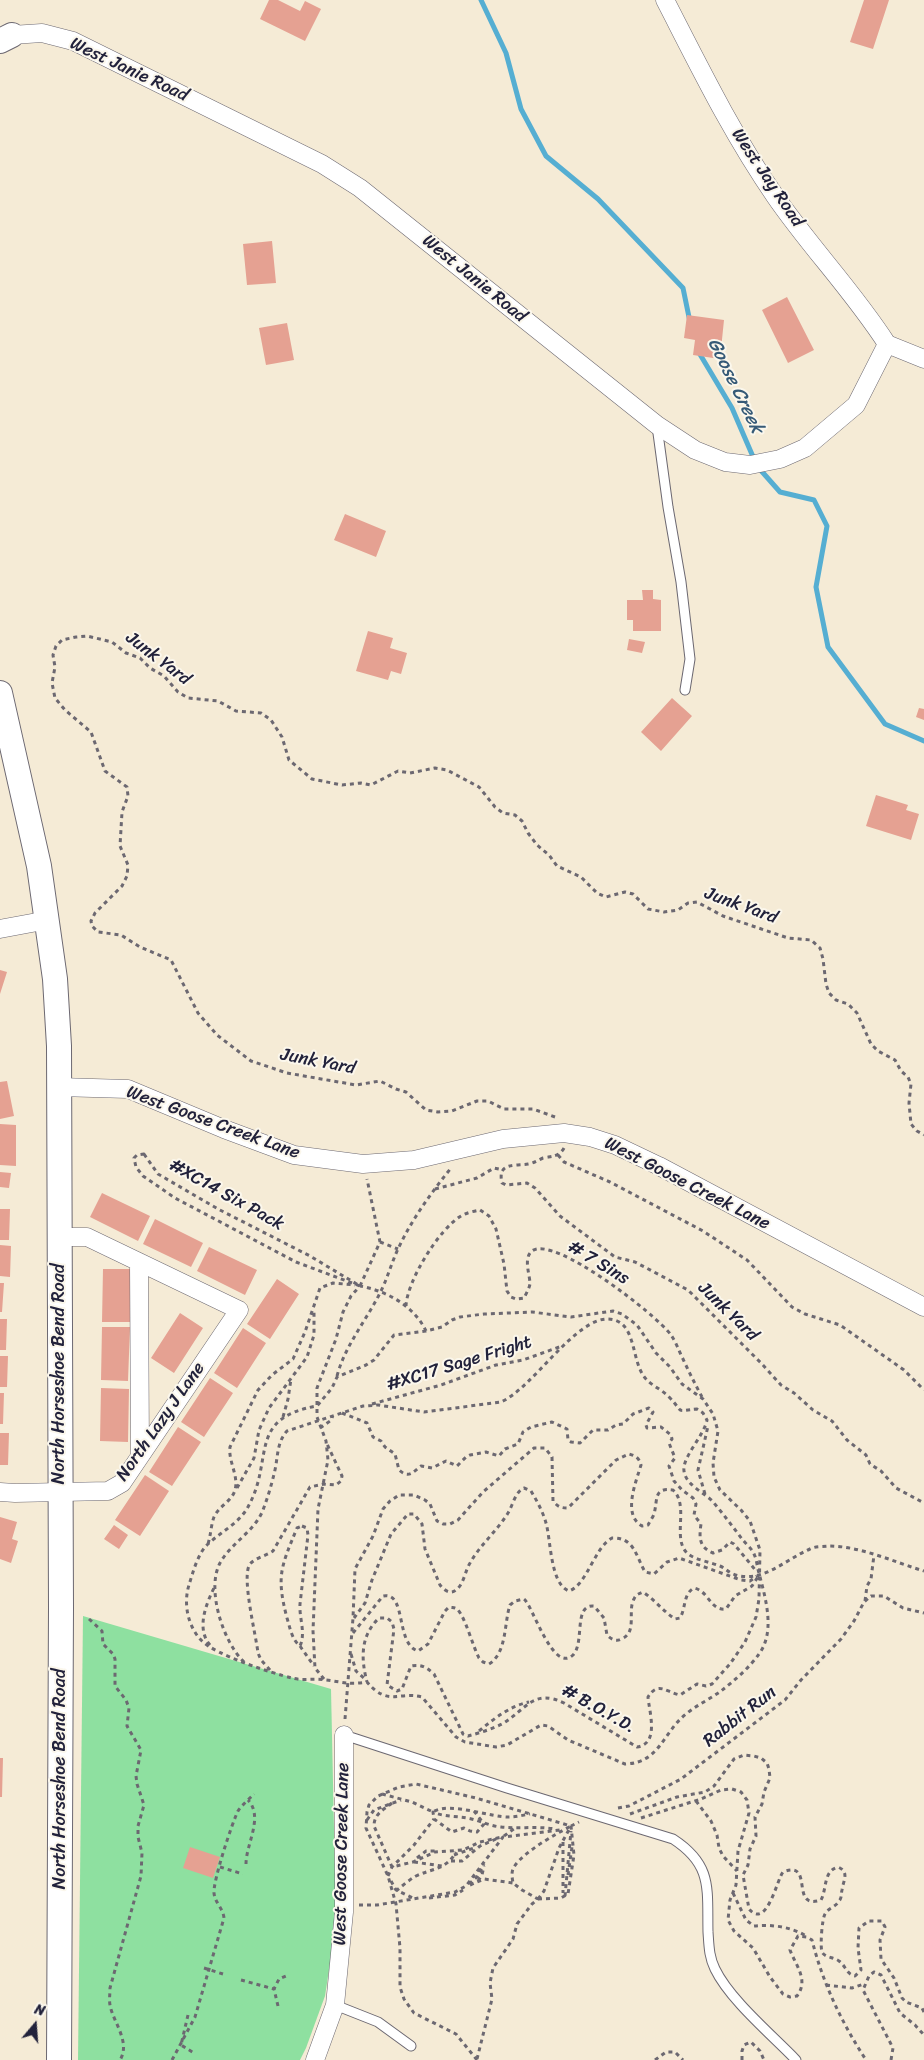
<!DOCTYPE html>
<style>
body{margin:0}
#map{position:relative;width:924px;height:2060px;overflow:hidden;background:#f5ebd6;font-family:Sriracha,sans-serif}
canvas{display:block}
.north{position:absolute;left:10px;top:2000px;width:50px;height:50px;-webkit-text-stroke:4px #fbf7ec;paint-order:stroke;rotate:18deg;font-size:14px;font-weight:700;line-height:20px;text-align:center;color:#22223b}
.north::after{content:'';display:block;margin:auto;width:18px;height:22px;background:#22223b;clip-path:polygon(50% 0,100% 100%,50% 72%,0 100%)}
</style>
<div id="map">
<canvas width="924" height="2060"></canvas>
<div class="north">N</div>
</div>
<script>
const context = document.querySelector('canvas').getContext('2d');
context.lineJoin = 'round';
function paint(path, color) { context.fillStyle = color; context.fill(path, 'evenodd'); }
function stroke(path, color, width, dash) { context.strokeStyle = color; context.lineWidth = width; context.lineCap = dash ? 'butt' : 'round'; context.setLineDash(dash || []); context.stroke(path); }
function write(font, color, halo, rows, align = 'center') {
  context.font = font + ' Sriracha,sans-serif'; context.lineWidth = 4; context.setLineDash([]); context.textBaseline = 'middle'; context.strokeStyle = halo; context.fillStyle = color; for (const [text, x, y, turn = 0] of rows) {
    context.save(); context.translate(x, y); context.rotate((+turn || 0) * Math.PI / 180); context.textAlign = isNaN(turn) ? turn : align; if (halo) context.strokeText(text, 0, 0); context.fillText(text, 0, 0); context.restore();
  }
}
const green = new Path2D(`
 M 83,1616 L 331,1689 L 336,1924 L 325,1996 L 306,2048 L 300,2060 L 78,2060 Z`);
const stream = new Path2D(`
 M 481,0 L 506,53 L 521,109 L 546,156 L 598,199 L 683,288 L 690,322
 M 698,351 L 732,408 L 757,466 L 780,492 L 814,500 L 827,526 L 816,587 L 828,647 L 885,724 L 924,741`);
const building = new Path2D(`
 M 269,0 L 278,0 L 300,11 L 305,1 L 321,9 L 305,41 L 260,19 Z
 M 864,0 L 889,0 L 873,49 L 850,42 Z
 M 272,241 L 276,283 L 247,285 L 243,244 Z
 M 787,297 L 814,350 L 788,363 L 762,310 Z
 M 687,315 L 724,320 L 720,359 L 693,355 L 695,340 L 684,338 Z
 M 287,323 L 294,360 L 266,365 L 259,328 Z
 M 345,514 L 386,531 L 376,557 L 334,540 Z
 M 642,590 L 653,590 L 653,599 L 661,600 L 661,631 L 633,631 L 633,620 L 627,620 L 627,600 L 643,600 Z
 M 368,631 L 393,638 L 390,648 L 407,653 L 401,674 L 391,671 L 388,680 L 356,671 Z
 M 629,639 L 645,642 L 642,653 L 627,650 Z
 M 672,698 L 692,716 L 661,751 L 641,732 Z
 M 919,708 L 924,709 L 924,720 L 916,717 Z
 M 876,795 L 908,805 L 906,810 L 919,814 L 911,840 L 866,826 Z
 M 0,970 L 7,972 L 0,994 Z
 M 7,1081 L 14,1116 L 0,1119 L 0,1082 Z
 M 0,1124 L 16,1125 L 16,1166 L 0,1165 Z
 M 0,1172 L 11,1173 L 9,1188 L 0,1187 Z
 M 102,1193 L 150,1216 L 138,1241 L 90,1217 Z
 M 0,1209 L 10,1209 L 9,1240 L 0,1240 Z
 M 155,1219 L 203,1243 L 191,1267 L 143,1244 Z
 M 0,1245 L 11,1246 L 10,1277 L 0,1276 Z
 M 209,1247 L 257,1270 L 245,1295 L 197,1271 Z
 M 103,1269 L 131,1269 L 130,1322 L 102,1322 Z
 M 277,1279 L 299,1294 L 270,1339 L 247,1324 Z
 M 0,1283 L 4,1283 L 2,1312 L 0,1312 Z
 M 180,1313 L 203,1328 L 174,1373 L 151,1358 Z
 M 0,1319 L 7,1319 L 6,1350 L 0,1350 Z
 M 102,1327 L 130,1327 L 128,1381 L 101,1380 Z
 M 243,1328 L 266,1343 L 237,1388 L 214,1373 Z
 M 0,1356 L 8,1356 L 7,1387 L 0,1387 Z
 M 210,1378 L 233,1393 L 204,1437 L 181,1422 Z
 M 101,1388 L 129,1389 L 128,1442 L 100,1441 Z
 M 0,1393 L 4,1393 L 3,1424 L 0,1424 Z
 M 178,1427 L 201,1442 L 172,1486 L 149,1472 Z
 M 0,1433 L 9,1433 L 8,1465 L 0,1465 Z
 M 145,1475 L 169,1491 L 140,1536 L 115,1520 Z
 M 0,1517 L 17,1522 L 12,1539 L 18,1541 L 11,1563 L 0,1559 Z
 M 114,1525 L 128,1535 L 119,1549 L 104,1539 Z
 M 0,1758 L 3,1758 L 2,1797 L 0,1797 Z
 M 190,1847 L 220,1857 L 213,1878 L 183,1868 Z`);
const path = new Path2D(`
 M 555,1117 L 533,1109 L 504,1109 L 488,1101 L 477,1101 L 452,1111 L 438,1112 L 426,1110 L 406,1092 L 396,1089 L 380,1081 L 356,1085 L 287,1073 L 251,1061 L 217,1035 L 198,1013 L 171,960 L 140,947 L 121,935 L 98,932 L 92,926 L 91,921 L 95,913 L 122,886 L 127,876 L 128,865 L 120,846 L 122,812 L 128,796 L 127,787 L 105,771 L 91,732 L 65,710 L 55,698 L 52,683 L 55,667 L 53,655 L 56,646 L 62,640 L 76,637 L 87,636 L 112,642 L 126,653 L 140,658 L 150,668 L 164,676 L 178,692 L 188,698 L 218,701 L 236,711 L 261,713 L 271,720 L 282,737 L 289,760 L 312,779 L 342,785 L 361,783 L 371,785 L 398,771 L 410,773 L 435,768 L 447,770 L 479,787 L 495,807 L 503,813 L 515,815 L 522,821 L 528,833 L 537,845 L 549,855 L 557,866 L 581,877 L 597,893 L 606,897 L 625,892 L 633,894 L 648,909 L 664,912 L 678,910 L 688,903 L 697,902 L 723,916 L 788,938 L 811,940 L 820,948 L 823,959 L 826,984 L 829,993 L 836,1000 L 848,1004 L 857,1013 L 871,1044 L 878,1051 L 895,1060 L 901,1071 L 908,1077 L 911,1084 L 909,1103 L 911,1124 L 917,1131 L 924,1135
 M 564,1148 C 559,1157 552,1156 543,1158 C 538,1160 534,1163 528,1164 C 515,1166 497,1162 502,1183 L 506,1185 L 527,1183 L 535,1188 L 560,1216 L 615,1257 L 635,1262 L 688,1290 L 761,1363 L 781,1385 L 794,1393 L 813,1410 L 832,1421 L 847,1440 L 866,1455 L 870,1464 L 881,1471 L 896,1488 L 924,1503
 M 144,1154 L 158,1174 L 218,1209 L 310,1256 L 360,1286 L 296,1262 L 175,1198 L 143,1176 L 136,1167 L 134,1158 L 137,1155 Z
 M 558,1155 L 564,1162 L 610,1182 L 703,1231 L 747,1260 L 792,1307 L 805,1314 L 840,1325 L 904,1370 L 924,1390
 M 435,1189 L 477,1178 L 494,1168 L 503,1170
 M 380,1242 L 398,1249
 M 360,1286 L 380,1242 L 367,1179
 M 406,1306 C 407,1281 439,1229 461,1216 C 466,1213 474,1211 480,1210 L 489,1216 L 496,1229 L 504,1264 L 507,1291 L 511,1297 L 516,1299 L 524,1298 C 526,1294 529,1289 530,1284 C 530,1275 523,1258 532,1251 C 553,1234 658,1316 671,1335 C 676,1342 679,1351 683,1359 C 689,1372 695,1384 702,1397
 M 337,1376 C 345,1346 365,1322 379,1295 C 387,1280 391,1264 398,1249 C 412,1219 431,1193 451,1168
 M 372,1404 L 441,1385 L 496,1365 L 523,1360 L 562,1346
 M 342,1413 L 367,1423 L 373,1437 L 381,1441 L 385,1447 L 395,1454 L 399,1470 C 409,1479 413,1472 421,1466 L 432,1468 L 446,1461 L 457,1466 L 466,1457 L 470,1455 L 486,1452 L 499,1456 L 505,1449 L 518,1444 L 523,1432 L 531,1427 L 552,1422 L 567,1429 L 568,1440 L 571,1442 L 580,1443 L 593,1430 L 608,1430 L 616,1425 L 623,1424 L 633,1414 L 649,1408 L 653,1412 L 646,1425 L 647,1428 L 661,1427 L 671,1435 L 672,1439 L 669,1443 L 675,1458 L 669,1466 L 674,1481 L 682,1490 L 693,1498 L 696,1504 L 694,1515 L 701,1524 C 699,1538 699,1547 713,1553 L 722,1550 L 730,1542 L 734,1544 L 757,1572
 M 283,1417 L 288,1399 L 291,1379
 M 320,1428 L 330,1421 L 333,1416
 M 237,1488 L 254,1458 L 259,1430 L 269,1408 L 307,1357 L 314,1335 L 314,1310
 M 705,1494 L 698,1470 L 708,1426
 M 302,1526 L 307,1528 L 308,1535 L 300,1604 C 299,1618 306,1633 300,1646 C 292,1640 290,1628 287,1618 C 276,1576 281,1567 297,1528 Z
 M 208,1544 C 211,1534 211,1525 214,1517 C 219,1506 232,1501 235,1490 C 239,1476 228,1461 230,1447 L 258,1390 L 272,1375 L 293,1359 L 305,1332 L 320,1288 L 333,1283 L 355,1285
 M 865,1601 L 867,1586 L 871,1579 L 874,1555
 M 354,1618 L 365,1603 L 372,1580 L 391,1534 L 408,1514 L 414,1514 L 422,1524 L 425,1549 L 440,1585 C 444,1590 450,1595 456,1590 C 464,1584 465,1571 470,1563 C 480,1545 497,1531 508,1513 C 513,1505 515,1492 524,1488 L 531,1491 C 537,1501 543,1512 546,1523 C 551,1540 550,1584 569,1591 C 587,1585 594,1548 612,1538 C 634,1537 636,1556 645,1572 L 654,1574 L 667,1562 L 679,1558 L 741,1580 L 750,1581 L 757,1576
 M 89,1619 L 102,1631 L 103,1644 L 113,1654 L 115,1659 L 115,1686 L 126,1700 L 129,1708 L 127,1726 L 141,1750 L 136,1776 L 137,1784 L 144,1805 L 138,1826 L 138,1837 L 142,1853 L 141,1876 L 110,1988 C 110,1994 109,2000 110,2005 C 113,2022 131,2042 120,2060
 M 353,1633 L 383,1596 C 407,1591 395,1644 418,1651 L 428,1644 L 445,1611 L 449,1607 C 452,1608 454,1607 457,1609 C 465,1616 473,1647 479,1658 L 483,1662 L 489,1664 C 507,1653 504,1623 510,1605 L 515,1601 L 524,1599 C 533,1606 553,1674 573,1655 C 585,1643 573,1604 594,1606 L 604,1618 L 607,1635 C 611,1639 616,1642 621,1639 C 638,1633 627,1611 634,1599 C 636,1594 639,1594 643,1592 C 655,1600 663,1611 675,1619 L 680,1618 C 686,1608 683,1594 694,1588 C 709,1591 710,1611 726,1609 L 735,1596 L 752,1586 L 759,1575
 M 210,1645 C 196,1629 206,1604 214,1588
 M 300,1646 L 314,1666
 M 351,1654 L 356,1671 L 366,1680
 M 244,1662 C 223,1642 206,1589 220,1563 C 231,1543 255,1531 263,1510 C 268,1497 272,1483 275,1470 C 278,1456 277,1442 287,1431 L 363,1406 L 378,1405 L 424,1412 L 501,1402 C 533,1388 575,1318 608,1319 C 638,1320 630,1362 646,1379 C 652,1386 663,1390 670,1398 C 685,1414 674,1411 697,1409 L 703,1413 L 707,1420 C 704,1436 682,1457 684,1471 C 686,1486 706,1493 714,1503 C 724,1515 733,1527 742,1539 C 746,1544 752,1549 754,1554 C 757,1560 757,1567 759,1573 C 765,1597 776,1631 759,1654 C 750,1667 734,1681 721,1691 C 710,1699 697,1705 686,1714 C 663,1732 660,1763 625,1764 L 568,1740 L 548,1726 L 541,1725 L 507,1745 L 496,1747 L 465,1742 L 456,1737 L 422,1697 C 399,1691 388,1707 367,1682 C 349,1685 343,1682 326,1680 C 315,1678 303,1681 292,1678 C 271,1673 216,1655 202,1641 C 188,1627 183,1604 189,1585 C 193,1572 198,1553 208,1544 C 222,1531 241,1522 249,1505 C 274,1459 247,1418 317,1406 L 332,1388 L 337,1377 L 366,1365 L 374,1360 L 394,1335 L 426,1331 L 442,1327 L 452,1320 L 460,1317 L 484,1314 L 532,1312 L 571,1317 L 613,1311 L 622,1314 L 637,1325 L 656,1353 L 670,1367 L 682,1384 L 703,1399 L 713,1414 L 718,1431 L 713,1463 L 714,1477 L 720,1490 L 741,1510 L 750,1521 L 760,1550 L 759,1599 L 756,1617 L 745,1642 L 730,1664 L 712,1684 L 706,1686 L 697,1684 L 680,1695 C 666,1692 658,1681 648,1697 C 649,1711 660,1744 637,1747 L 564,1703 C 533,1688 526,1710 502,1724 C 492,1729 479,1733 468,1736 L 463,1734 L 434,1674 C 426,1667 421,1664 411,1666 L 402,1689 L 397,1691 L 387,1685 L 394,1629 L 392,1622 L 387,1618 L 379,1618 C 360,1636 361,1659 367,1682
 M 270,1670 L 261,1660 L 258,1653 C 256,1635 241,1576 250,1564 C 255,1558 266,1556 273,1551 L 310,1487 L 324,1484 L 336,1485 L 341,1481 L 342,1476 L 327,1444
 M 324,1679 L 315,1668 L 313,1631 L 318,1509 L 328,1460 L 326,1441 L 317,1417 L 317,1388 L 336,1339 L 343,1312 L 351,1296 L 360,1286 C 387,1291 414,1306 426,1331
 M 345,1719 L 353,1618 L 355,1569 L 373,1536 L 383,1509 L 390,1501 L 399,1495 L 414,1495 L 425,1500 L 430,1504 L 437,1521 L 443,1524 L 450,1524 L 458,1520 L 483,1492 L 534,1448 L 545,1448 L 552,1457 L 553,1501 C 558,1507 561,1508 568,1508 L 616,1460 L 629,1454 C 636,1456 639,1458 641,1465 C 636,1482 622,1515 642,1526 L 648,1525 C 650,1521 653,1517 654,1514 C 658,1500 653,1487 673,1490 C 690,1506 671,1539 688,1554 C 696,1560 710,1562 720,1566 C 725,1568 728,1572 733,1574 C 761,1585 786,1559 810,1549 C 815,1546 823,1547 829,1546 C 860,1546 894,1562 924,1571
 M 479,1731 C 495,1718 510,1706 529,1702
 M 382,1794 L 412,1802 L 433,1812 C 449,1801 492,1818 510,1817 C 517,1817 523,1815 530,1814
 M 696,1801 L 711,1821 L 717,1835 L 719,1848 L 723,1856 L 737,1871
 M 392,1803 C 383,1810 374,1814 374,1826 L 392,1867 L 413,1862 L 435,1852 L 463,1850 L 480,1842 L 502,1837
 M 618,1808 L 629,1806 L 681,1779 L 785,1700 L 801,1680 L 841,1639 L 854,1621 L 864,1602 L 871,1596 L 884,1596 L 903,1608 L 924,1613
 M 474,1811 L 484,1824 L 477,1832 L 470,1831 L 464,1828 L 452,1832 L 434,1819 L 433,1812 C 444,1817 456,1816 467,1818 C 479,1820 489,1826 501,1827 C 519,1829 537,1826 555,1829
 M 630,1814 L 677,1797 L 705,1792 L 714,1786 L 734,1759 L 744,1755 L 754,1756 L 761,1758 L 767,1763 L 769,1769 L 770,1778 L 764,1792 L 762,1804 L 755,1817 L 756,1836 L 750,1849 L 748,1865 L 743,1875 L 749,1909 C 767,1930 777,1879 783,1872 C 815,1859 789,1911 821,1900 C 827,1889 823,1871 838,1867 C 850,1872 843,1881 842,1890 C 841,1894 842,1898 839,1901 C 836,1907 828,1908 825,1914 C 822,1919 820,1946 822,1952 C 825,1958 834,1957 839,1961 C 846,1966 846,1974 855,1976 L 861,1970 L 858,1948 L 859,1928 L 869,1921 L 882,1921 L 885,1927 L 880,1940 L 881,1959 L 894,1978 L 902,1998 L 906,2002 L 922,2008 L 924,2012
 M 641,1818 L 701,1799 L 721,1790 L 732,1789 L 741,1792 L 747,1800 L 749,1813 L 738,1851 L 736,1885 L 730,1900 L 728,1920 L 734,1931 L 753,1948 L 770,1977 L 783,1994 L 790,1997 L 797,1996 C 809,1980 796,1966 790,1950 L 798,1936 L 807,1937 L 812,1940 C 823,1984 842,2023 866,2060
 M 367,1820 L 374,1810 L 401,1800
 M 504,1836 L 515,1828
 M 563,1842 L 563,1893
 M 454,1855 L 474,1848
 M 417,1858 L 426,1851 L 436,1851
 M 451,1861 L 462,1861 L 480,1846 L 496,1839
 M 414,1862 L 442,1866
 M 246,1864 C 246,1844 264,1817 248,1800
 M 220,1867 L 243,1874
 M 568,1875 L 572,1847
 M 388,1876 L 392,1867 L 414,1845 L 434,1819
 M 391,1881 L 396,1890 L 413,1898
 M 478,1881 L 482,1875 L 484,1866
 M 469,1884 L 477,1877 L 484,1864
 M 470,1885 L 484,1879 L 513,1883
 M 396,1891 C 402,1886 409,1880 416,1876 C 433,1868 446,1870 456,1852
 M 733,1893 L 746,1920 L 754,1926 C 771,1924 792,1927 806,1936
 M 565,1896 L 571,1831
 M 429,1898 L 455,1895 L 463,1890
 M 538,1899 L 561,1898 L 568,1894 L 574,1855 L 571,1826
 M 538,1899 L 544,1891 L 559,1848 L 571,1826
 M 359,1905 L 377,1905 L 455,1892 L 466,1886 L 503,1837 L 560,1830
 M 204,1968 L 223,1974
 M 241,1980 L 274,1989
 M 826,1985 L 852,1988 L 864,1984
 M 278,2006 L 274,1989 L 279,1979 L 286,1976
 M 188,2015 L 181,2045 L 194,2053
 M 477,2059 L 492,1999 L 490,1983 L 493,1968 L 513,1939 L 517,1924 L 532,1904 L 538,1899 L 522,1890 L 513,1883 C 512,1877 511,1872 514,1867 C 523,1852 556,1834 571,1826
 M 172,2060 L 195,2017 L 224,1918 C 223,1908 215,1903 214,1893 C 213,1881 232,1823 238,1811 C 242,1805 249,1799 254,1794
 M 477,2060 L 456,2034 L 414,2013 L 404,1999 L 400,1987 L 400,1948 L 396,1904 L 388,1876 L 366,1828 L 367,1812 L 369,1805 L 378,1796 L 399,1787 L 416,1784 L 476,1798 L 571,1826 L 579,1822
 M 655,2060 L 666,2052 L 675,2052 L 683,2060
 M 742,2060 L 742,2051 L 744,2045 L 751,2042 L 760,2051 L 764,2060
 M 891,2060 L 893,2048 L 863,1990 L 869,1976 L 874,1972 L 881,1975 L 900,2013 L 915,2025 L 924,2035`);
const lane = new Path2D(`
 M 657,426 L 668,507 L 681,582 L 690,659 L 685,690
 M 344,1735 L 507,1788 L 673,1839 C 713,1865 707,1889 708,1932 C 709,1946 709,1957 715,1969 C 730,2000 772,2035 796,2060
 M 335,2005 L 378,2022 L 411,2046`);
const street = new Path2D(`
 M 665,0 C 699,66 732,134 775,196 C 810,247 853,291 887,344
 M 12,35 L 42,33 L 73,41 L 322,164 L 360,188 L 657,425 L 695,450 L 725,462 L 750,465 L 780,459 L 805,448 L 856,405 L 887,344
 M 887,344 L 924,359
 M 0,929 L 48,920
 M 58,1087 L 128,1089 L 224,1129 L 294,1155 L 363,1164 L 414,1160 L 503,1139 L 564,1133 L 590,1137 L 615,1145 L 659,1166 L 924,1307
 M 139,1262 L 140,1456
 M 0,1492 L 15,1493 L 108,1491 L 122,1483 L 239,1310 L 87,1237 L 59,1237
 M 315,2060 L 335,2005 L 344,1912 L 344,1735`);
const secondary = new Path2D(`
 M 0,41 L 12,35
 M 0,693 L 39,866 L 55,979 L 59,1046 L 61,1608 L 59,2060`);
const streetNames = [
 ["West Janie Road",129,70,25],
 ["West Jay Road",767,178,56],
 ["West Janie Road",474,279,39],
 ["Junk Yard",158,659,37],
 ["Junk Yard",741,906,20],
 ["Junk Yard",318,1062,11],
 ["West Goose Creek Lane",213,1123,20],
 ["West Goose Creek Lane",687,1184,27],
 ["#XC14 Six Pack",226,1195,29],
 ["# 7 Sins",598,1263,31],
 ["Junk Yard",728,1312,44],
 ["#XC17 Sage Fright",459,1364,-17],
 ["North Horseshoe Bend Road",59,1374,-90],
 ["North Lazy J Lane",161,1422,-55],
 ["# B.O.Y.D.",598,1709,29],
 ["Rabbit Run",740,1717,-38],
 ["North Horseshoe Bend Road",60,1779,-90],
 ["West Goose Creek Lane",342,1854,-89]
];
const waterNames = [
 ["Goose Creek",735,386,64]
];
paint(green, '#8ee0a0');
stroke(stream, '#55aed2', 5);
paint(building, '#e5a192');
stroke(lane, '#6c6871', 11);
stroke(street, '#6c6871', 19);
stroke(secondary, '#6c6871', 26);
stroke(path, '#6c6871', 3, [4, 4]);
stroke(lane, '#fff', 9);
stroke(street, '#fff', 18);
stroke(secondary, '#fff', 24);
write('18px', '#22223b', '#fbf7ec', streetNames);
write('italic 19px', '#365a77', '#fbf7ec', waterNames);
</script>
